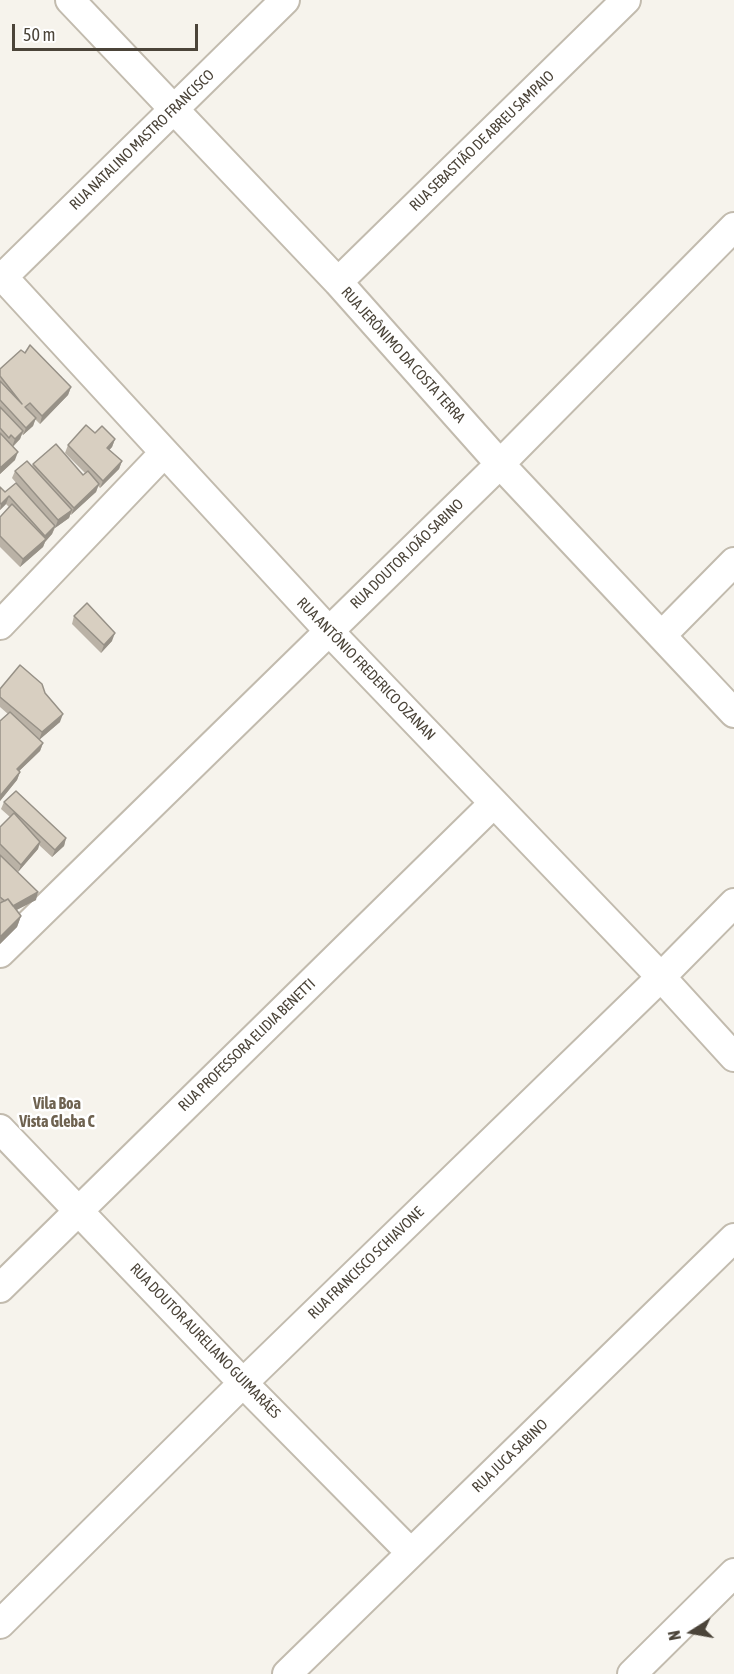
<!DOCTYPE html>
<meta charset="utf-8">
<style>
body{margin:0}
#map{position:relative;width:734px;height:1674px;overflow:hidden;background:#f6f3ec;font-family:"Asap Condensed",sans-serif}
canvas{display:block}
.north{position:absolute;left:662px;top:1602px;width:60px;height:60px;-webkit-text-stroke:4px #fff;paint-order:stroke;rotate:259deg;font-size:16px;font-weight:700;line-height:24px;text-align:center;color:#4b4439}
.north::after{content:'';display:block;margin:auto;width:21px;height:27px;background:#4b4439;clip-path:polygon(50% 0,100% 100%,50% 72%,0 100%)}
.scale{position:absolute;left:12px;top:24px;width:186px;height:27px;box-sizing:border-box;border:3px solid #4b4439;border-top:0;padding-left:8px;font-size:18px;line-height:21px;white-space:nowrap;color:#4b4439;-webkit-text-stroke:4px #fff;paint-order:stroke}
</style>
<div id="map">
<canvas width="734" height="1674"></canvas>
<div class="north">N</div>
<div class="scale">50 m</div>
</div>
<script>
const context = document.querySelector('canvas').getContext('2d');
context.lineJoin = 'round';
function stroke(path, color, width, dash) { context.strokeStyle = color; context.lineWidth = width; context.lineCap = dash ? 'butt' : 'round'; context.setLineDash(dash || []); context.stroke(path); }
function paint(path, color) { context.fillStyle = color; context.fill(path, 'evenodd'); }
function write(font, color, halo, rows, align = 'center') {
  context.font = font + ' "Asap Condensed",sans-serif'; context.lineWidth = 5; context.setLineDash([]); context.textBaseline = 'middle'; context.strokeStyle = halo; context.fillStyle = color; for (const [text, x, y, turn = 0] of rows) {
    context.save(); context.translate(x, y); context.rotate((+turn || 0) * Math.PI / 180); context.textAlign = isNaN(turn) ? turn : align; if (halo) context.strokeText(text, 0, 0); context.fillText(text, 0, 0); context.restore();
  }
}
const minor = new Path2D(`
 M 70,0 L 338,282 L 500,464 L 734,713
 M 3,277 L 328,630 L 661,977 L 734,1057
 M 0,280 L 285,0
 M 338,282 L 626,0
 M 0,625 L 164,453
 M 662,635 L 734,562
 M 0,953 L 500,464 L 734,227
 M 0,1129 L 243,1383 L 410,1552
 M 0,1288 L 494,803
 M 0,1624 L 243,1383 L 661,977 L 734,903
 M 287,1674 L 734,1238
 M 632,1674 L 734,1573`);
const wall = new Path2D(`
 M 0,369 L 71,387 L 68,395 L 40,424 L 35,419 L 33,426 L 23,435 L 22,434 L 20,439 L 13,447 L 15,460 L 0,474 Z
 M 95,433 L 115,439 L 112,447 L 109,450 L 122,461 L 119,469 L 100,488 L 98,486 L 96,492 L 70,515 L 69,518 L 55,528 L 52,534 L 45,542 L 43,547 L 20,567 L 0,547 L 0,517 L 9,507 L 6,504 L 0,510 L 0,487 L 5,492 L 23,491 L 12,478 L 15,471 L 32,466 L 33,464 L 83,475 L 85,473 L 65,453 L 68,445 Z
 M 74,616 L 112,641 L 101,653 L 72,624 Z
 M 0,689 L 45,693 L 60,722 L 39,740 L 43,743 L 40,751 L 19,771 L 20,772 L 17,780 L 0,801 L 0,721 L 8,714 L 0,707 Z
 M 4,802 L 66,838 L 64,846 L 52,857 L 39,845 L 38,849 L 18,872 L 36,900 L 16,910 L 21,916 L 17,927 L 0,944 L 0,827 L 10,817 L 1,809 Z`);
const shadedWall = new Path2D(`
 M 71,387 L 68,395 L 40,424 L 42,416 Z
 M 36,418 L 33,426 L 23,435 L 26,428 Z
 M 23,431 L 20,439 L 12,447 L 15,439 Z
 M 115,439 L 112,447 L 104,456 L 107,448 Z
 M 18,452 L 15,460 L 0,474 L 0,468 Z
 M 122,461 L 119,469 L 100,488 L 103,481 Z
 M 99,484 L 96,492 L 71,515 L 74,508 Z
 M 9,496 L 6,504 L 0,510 L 1,504 Z
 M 72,510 L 69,518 L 55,528 L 58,520 Z
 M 55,526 L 52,534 L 45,542 L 43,547 L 20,567 L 23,559 L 44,541 L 45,536 Z
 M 115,633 L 112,641 L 101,653 L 104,645 Z
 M 63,714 L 60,722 L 39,740 L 42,732 Z
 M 43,743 L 40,751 L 14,776 L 17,769 Z
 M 20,772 L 17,780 L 0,801 L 0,796 Z
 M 66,838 L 64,846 L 52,857 L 55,850 Z
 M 40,842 L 38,849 L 18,872 L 21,865 Z
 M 38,892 L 36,900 L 9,914 L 12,906 Z
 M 21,916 L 17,927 L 0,944 L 0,937 Z`);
const building = new Path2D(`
 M 30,345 L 71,387 L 42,416 L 30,403 L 25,407 L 36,418 L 26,428 L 0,400 L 0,381 L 22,404 L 0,376 L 0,369 L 21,350 L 25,353 Z
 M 0,407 L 23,431 L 15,439 L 11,435 L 9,438 L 0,428 Z
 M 86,425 L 95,433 L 102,426 L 115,439 L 107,448 L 122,461 L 103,481 L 68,445 Z
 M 0,433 L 18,452 L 0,468 Z
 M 56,444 L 83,475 L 88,471 L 99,484 L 74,508 L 33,464 Z
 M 27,461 L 72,510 L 58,520 L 15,471 Z
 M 16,483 L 55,526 L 45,536 L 9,496 L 1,504 L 0,503 L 0,487 L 5,492 Z
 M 12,504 L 46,539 L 23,559 L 0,536 L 0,517 Z
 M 87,603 L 115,633 L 104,645 L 74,616 Z
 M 20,665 L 42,684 L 45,693 L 63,714 L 42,732 L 0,697 L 0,689 Z
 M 10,712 L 43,743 L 17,769 L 20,772 L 0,796 L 0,721 Z
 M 16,791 L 66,838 L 55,850 L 4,802 Z
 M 14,813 L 40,842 L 21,865 L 0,844 L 0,827 Z
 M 0,855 L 38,892 L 13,906 L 8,899 L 5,901 L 0,897 Z
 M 8,899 L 21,916 L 0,937 L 0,903 Z`);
const streetNames = [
 ["RUA NATALINO MASTRO FRANCISCO",142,140,-44],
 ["RUA SEBASTIÃO DE ABREU SAMPAIO",482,141,-44],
 ["RUA JERÔNIMO DA COSTA TERRA",403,355,48],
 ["RUA DOUTOR JOÃO SABINO",407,554,-44],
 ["RUA ANTÔNIO FREDERICO OZANAN",366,669,46],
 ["RUA PROFESSORA ELIDIA BENETTI",247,1045,-44],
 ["RUA FRANCISCO SCHIAVONE",366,1263,-44],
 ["RUA DOUTOR AURELIANO GUIMARÃES",205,1341,46],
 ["RUA JUCA SABINO",510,1456,-44]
];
const neighbourhoodNames = [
 ["Vila Boa",57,1104],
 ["Vista Gleba C",57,1122]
];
stroke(minor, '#c2bbae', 32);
stroke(minor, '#fff', 28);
paint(wall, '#bab2a6');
paint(shadedWall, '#979187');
paint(building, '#d8cfc1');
stroke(building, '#979187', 1.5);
write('15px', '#4b4439', '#fff', streetNames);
write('bold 16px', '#6e6250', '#fff', neighbourhoodNames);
</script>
